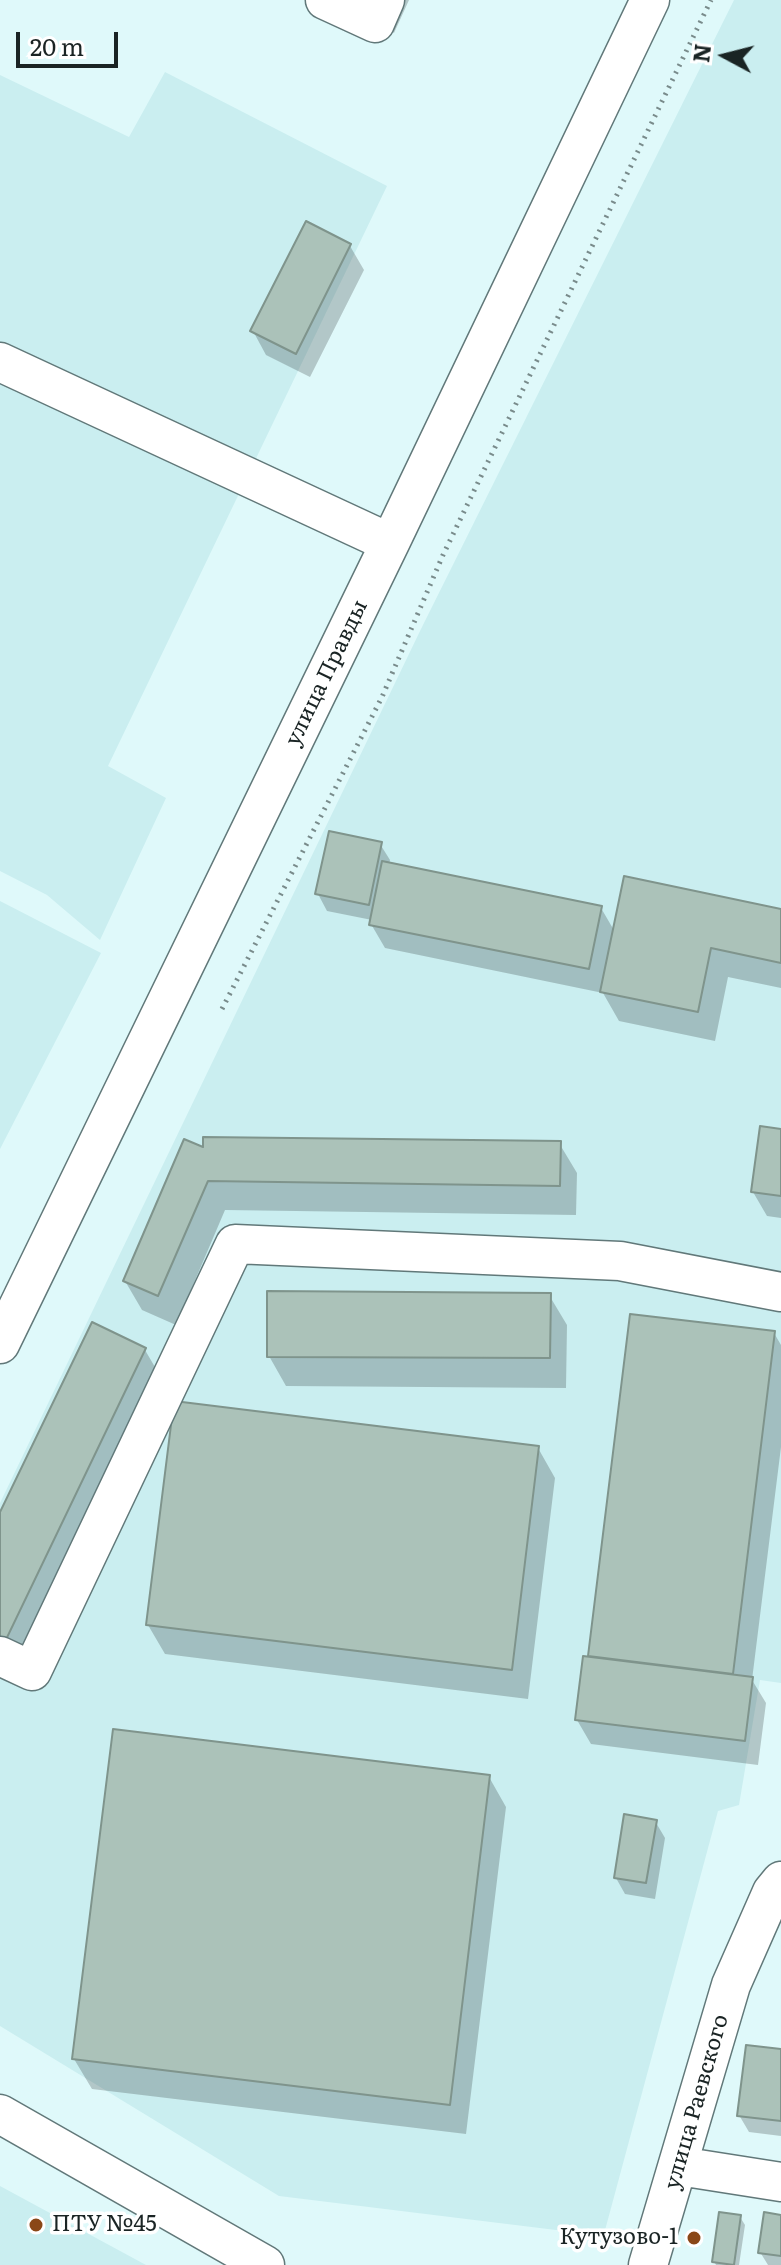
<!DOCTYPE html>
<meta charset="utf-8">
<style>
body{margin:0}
#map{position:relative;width:781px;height:2265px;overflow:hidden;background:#dff9fa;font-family:Literata,serif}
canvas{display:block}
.north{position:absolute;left:685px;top:16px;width:80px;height:80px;-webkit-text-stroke:6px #fff;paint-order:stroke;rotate:277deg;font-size:22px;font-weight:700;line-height:32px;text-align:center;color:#1a2424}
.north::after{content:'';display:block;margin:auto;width:28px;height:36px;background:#1a2424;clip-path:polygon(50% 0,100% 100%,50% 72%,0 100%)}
.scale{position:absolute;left:16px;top:32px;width:102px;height:36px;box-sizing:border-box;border:4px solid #1a2424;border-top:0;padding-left:10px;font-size:24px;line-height:28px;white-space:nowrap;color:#1a2424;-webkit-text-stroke:6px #fff;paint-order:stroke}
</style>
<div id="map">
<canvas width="781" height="2265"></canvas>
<div class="north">N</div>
<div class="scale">20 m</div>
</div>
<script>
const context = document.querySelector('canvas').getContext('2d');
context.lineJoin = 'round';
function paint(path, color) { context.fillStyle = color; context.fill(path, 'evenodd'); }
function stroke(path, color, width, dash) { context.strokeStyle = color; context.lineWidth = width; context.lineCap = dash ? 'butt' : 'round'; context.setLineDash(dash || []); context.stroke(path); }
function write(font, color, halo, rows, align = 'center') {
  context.font = font + ' Literata,serif'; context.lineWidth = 7; context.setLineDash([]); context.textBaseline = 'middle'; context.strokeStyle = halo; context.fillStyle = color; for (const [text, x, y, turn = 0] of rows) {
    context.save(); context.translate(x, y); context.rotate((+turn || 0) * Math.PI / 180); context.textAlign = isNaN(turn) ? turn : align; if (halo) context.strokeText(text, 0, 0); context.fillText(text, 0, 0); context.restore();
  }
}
const built = new Path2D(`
 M 734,0 L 781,0 L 781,1683 L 760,1680 L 739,1805 L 718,1811 L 604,2234 L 556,2230 L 279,2196 L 0,2026 L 0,1503 L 421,629 Z
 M 165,72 L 387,186 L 108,766 L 166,798 L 100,940 L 47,895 L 0,871 L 0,75 L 129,137 Z
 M 0,901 L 101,953 L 0,1149 Z
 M 0,2186 L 146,2265 L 0,2265 Z`);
const shadow = new Path2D(`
 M 324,0 L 409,0 L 394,33 Z
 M 350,246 L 364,270 L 310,377 L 266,355 L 253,331 Z
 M 380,844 L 390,860 L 389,865 L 601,908 L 615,932 L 781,911 L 781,988 L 728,977 L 715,1041 L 619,1021 L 603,993 L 385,948 L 371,924 L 372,920 L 327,911 L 318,894 Z
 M 781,1131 L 781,1218 L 767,1216 L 753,1192 Z
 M 559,1143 L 577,1173 L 576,1215 L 225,1210 L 176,1325 L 142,1310 L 125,1281 L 205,1150 Z
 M 549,1295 L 567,1325 L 566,1388 L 286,1386 L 269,1356 Z
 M 774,1333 L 781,1345 L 781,1447 L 752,1680 L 766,1703 L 758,1765 L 591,1744 L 577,1720 L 592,1659 L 590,1656 Z
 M 145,1350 L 159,1374 L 14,1674 L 0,1667 L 0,1517 Z
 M 538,1448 L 555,1478 L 528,1699 L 165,1654 L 148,1625 Z
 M 489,1777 L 506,1807 L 466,2134 L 92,2089 L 74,2059 Z
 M 655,1821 L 665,1838 L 655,1899 L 625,1894 L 616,1878 Z
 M 781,2051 L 781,2136 L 749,2132 L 739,2115 Z
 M 740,2217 L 745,2225 L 739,2265 L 716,2265 L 714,2261 Z
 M 781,2217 L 781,2265 L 768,2265 L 760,2252 Z`);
const building = new Path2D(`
 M 306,221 L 351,244 L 296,354 L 250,331 Z
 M 329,831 L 382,842 L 369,905 L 315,894 Z
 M 382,861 L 602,906 L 589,969 L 369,925 Z
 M 624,876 L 781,909 L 781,963 L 711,948 L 698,1012 L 600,992 Z
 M 760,1126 L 781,1129 L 781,1196 L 751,1192 Z
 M 203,1137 L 561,1141 L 560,1186 L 208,1181 L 158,1296 L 123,1281 L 184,1139 L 203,1147 Z
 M 267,1291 L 551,1293 L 550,1358 L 267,1357 Z
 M 630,1314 L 775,1331 L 733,1674 L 588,1656 Z
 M 92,1322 L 146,1348 L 0,1652 L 0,1512 Z
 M 174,1401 L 539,1446 L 512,1670 L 146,1625 Z
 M 583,1656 L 753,1677 L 745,1741 L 575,1720 Z
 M 113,1729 L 490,1775 L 450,2105 L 72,2059 Z
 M 624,1814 L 657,1820 L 646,1883 L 614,1878 Z
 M 746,2045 L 781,2049 L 781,2121 L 737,2116 Z
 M 719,2212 L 741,2215 L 734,2265 L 712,2262 Z
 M 764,2212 L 781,2215 L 781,2256 L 758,2253 Z`);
const path = new Path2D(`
 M 222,1009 L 382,697 L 443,555 L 711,0`);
const minor = new Path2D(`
 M 325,0 L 375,23 L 385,0
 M 0,362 L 390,543
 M 0,1344 L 390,543 L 650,0
 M 0,1656 L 32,1671 L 235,1244 L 620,1261 L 781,1292
 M 0,2114 L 265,2265
 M 679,2166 L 781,2182
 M 648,2265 L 731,1985 L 772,1892 L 781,1881`);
const markers = [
 [36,2225,8,"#8a4717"],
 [694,2238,8,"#8a4717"]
];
const streetNames = [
 ["улица Правды",327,673,-64],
 ["улица Раевского",697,2102,-74]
];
const poiNames = [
 ["ПТУ №45",52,2225],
 ["Кутузово-1",678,2238,"right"]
];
paint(built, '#caeef0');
paint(shadow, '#0003');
paint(building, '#abc2b9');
stroke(building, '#7f948c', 2);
stroke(minor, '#617879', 41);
stroke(path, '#798b8b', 5, [2, 6]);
stroke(minor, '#fff', 38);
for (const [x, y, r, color] of markers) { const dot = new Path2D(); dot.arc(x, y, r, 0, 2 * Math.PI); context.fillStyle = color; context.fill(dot); stroke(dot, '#fff', 3); }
write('22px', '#1a2424', '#fff', streetNames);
write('22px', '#1a2424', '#fff', poiNames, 'left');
</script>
